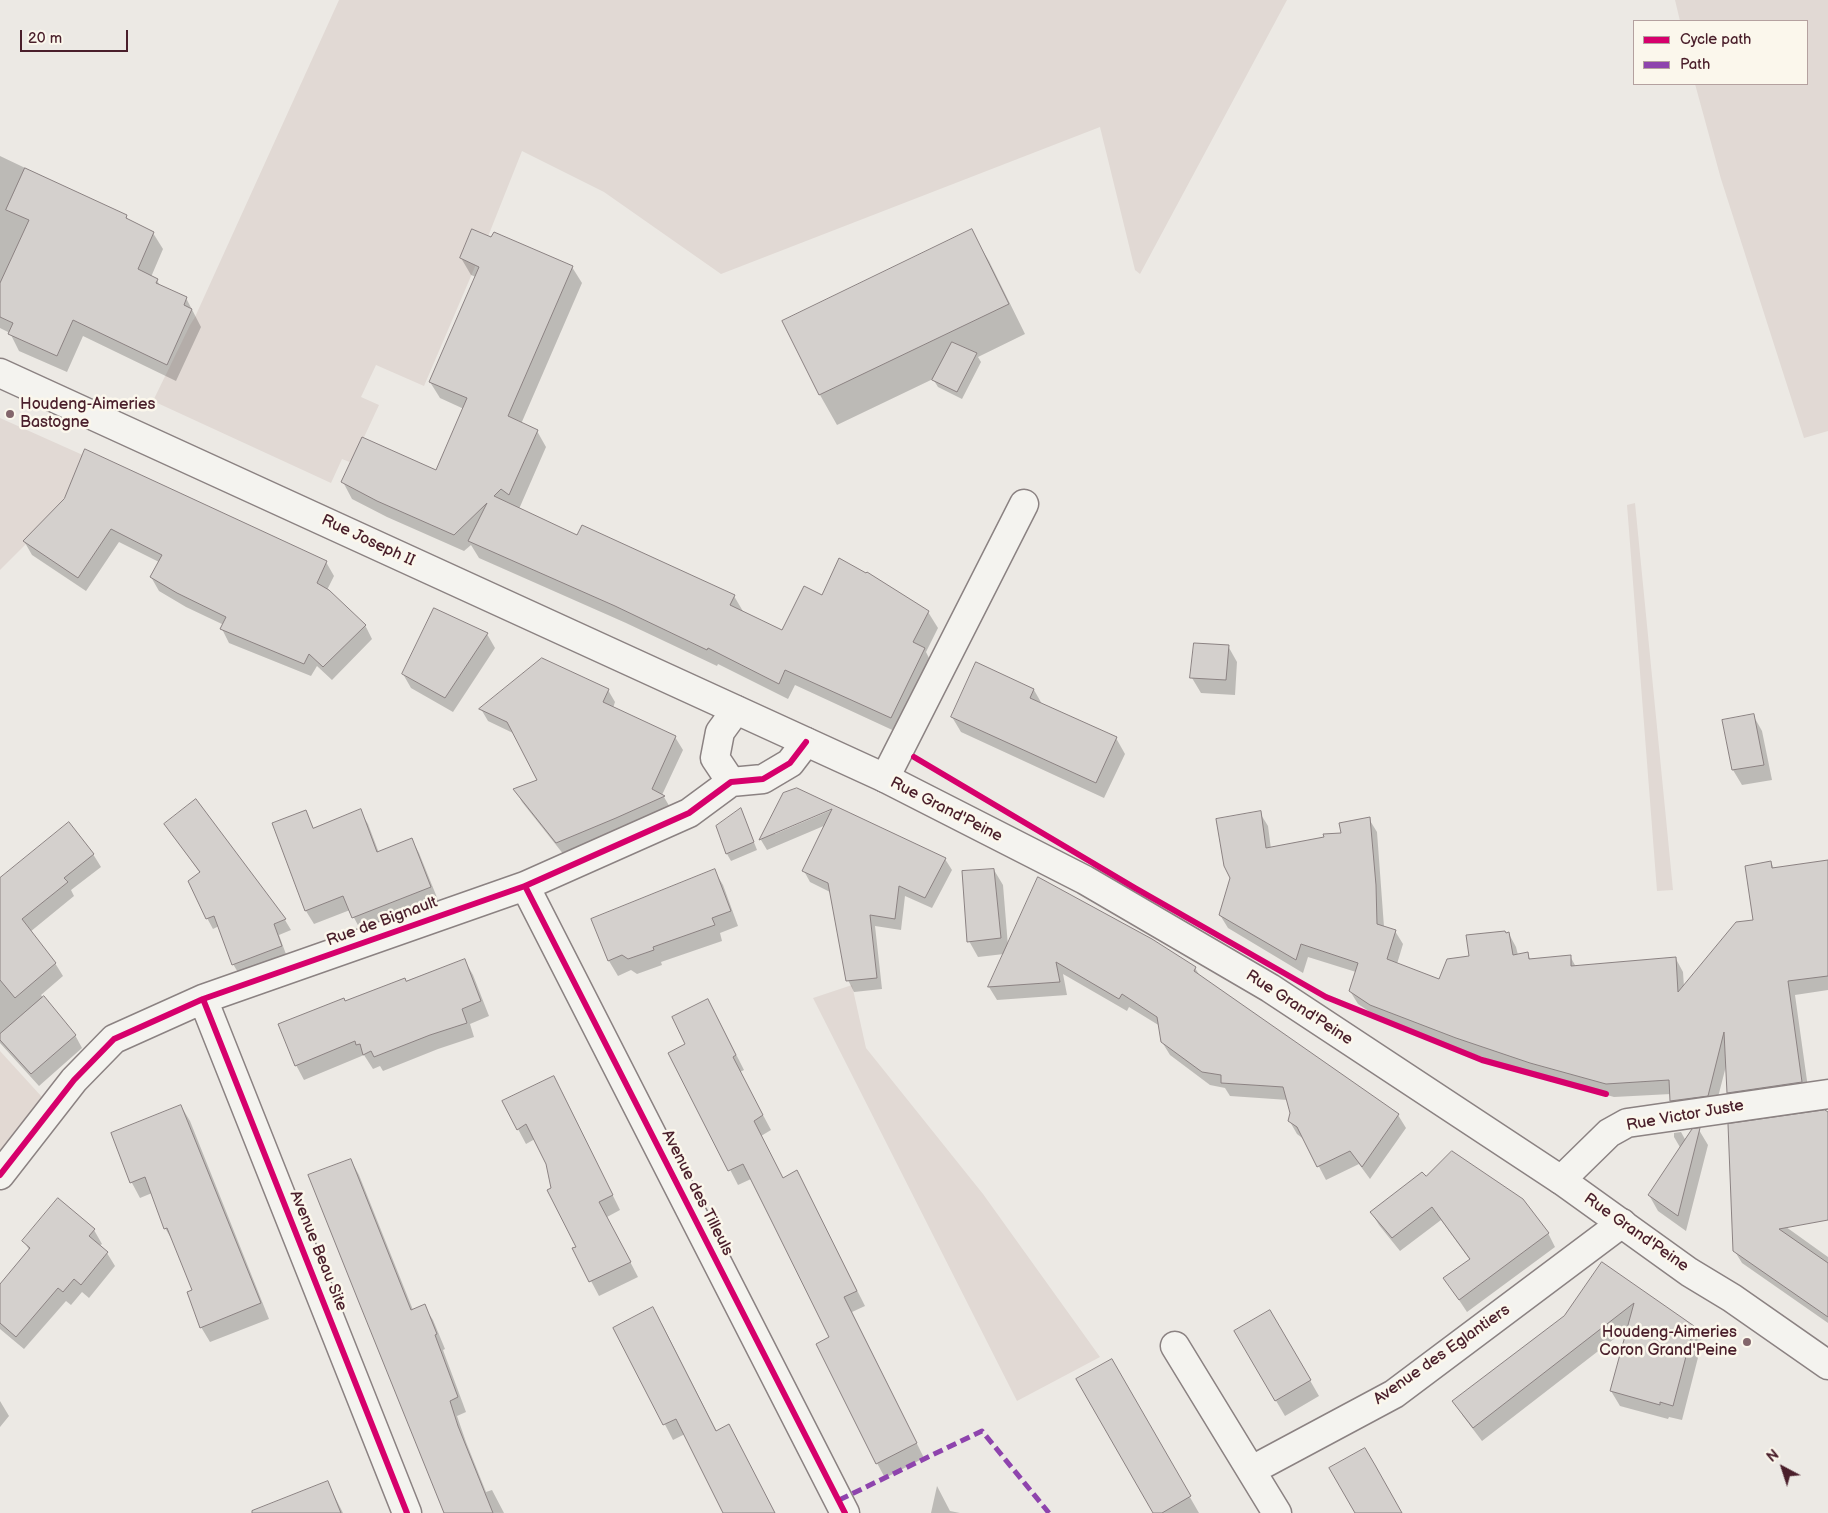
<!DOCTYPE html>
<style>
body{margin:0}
#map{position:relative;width:1828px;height:1513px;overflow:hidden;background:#ece9e4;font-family:"Balsamiq Sans",sans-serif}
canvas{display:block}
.legend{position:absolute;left:1633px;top:20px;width:175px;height:65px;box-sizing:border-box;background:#fbf7ec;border:1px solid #b4a19f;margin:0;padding:6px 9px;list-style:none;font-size:15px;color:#4a1f2b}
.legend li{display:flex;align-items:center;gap:10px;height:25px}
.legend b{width:25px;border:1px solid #b4a19f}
.north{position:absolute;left:1758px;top:1443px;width:50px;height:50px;-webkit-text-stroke:4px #fbf7ec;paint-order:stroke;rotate:320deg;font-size:14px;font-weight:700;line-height:20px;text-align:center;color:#4a1f2b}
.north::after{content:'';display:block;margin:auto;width:18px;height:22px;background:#4a1f2b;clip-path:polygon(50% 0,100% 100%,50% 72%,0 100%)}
.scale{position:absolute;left:20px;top:30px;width:108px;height:22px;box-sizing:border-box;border:2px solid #4a1f2b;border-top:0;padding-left:6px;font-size:15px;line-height:18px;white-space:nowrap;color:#4a1f2b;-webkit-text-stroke:4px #fbf7ec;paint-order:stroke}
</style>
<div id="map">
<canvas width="1828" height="1513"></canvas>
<ul class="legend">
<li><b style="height:6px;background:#d6006c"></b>Cycle path</li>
<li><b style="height:6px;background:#8e44ad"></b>Path</li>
</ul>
<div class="north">N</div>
<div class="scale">20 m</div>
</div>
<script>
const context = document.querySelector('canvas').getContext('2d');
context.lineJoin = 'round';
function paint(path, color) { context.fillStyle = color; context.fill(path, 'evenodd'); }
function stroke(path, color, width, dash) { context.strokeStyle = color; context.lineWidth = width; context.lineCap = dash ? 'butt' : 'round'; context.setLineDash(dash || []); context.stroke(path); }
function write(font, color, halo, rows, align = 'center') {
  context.font = font + ' "Balsamiq Sans",sans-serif'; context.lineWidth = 5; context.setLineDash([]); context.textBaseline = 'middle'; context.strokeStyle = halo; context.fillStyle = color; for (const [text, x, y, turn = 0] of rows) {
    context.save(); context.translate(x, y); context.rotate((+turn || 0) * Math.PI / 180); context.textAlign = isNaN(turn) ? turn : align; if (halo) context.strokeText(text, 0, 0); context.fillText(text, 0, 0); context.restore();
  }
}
const built = new Path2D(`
 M 0,1051 L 52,1108 L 0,1175 Z`);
const green = new Path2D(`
 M 339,0 L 1287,0 L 1140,274 L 1135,270 L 1100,127 L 721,274 L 604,192 L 522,151 L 489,234 L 424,386 L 376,365 L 361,397 L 379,405 L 352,463 L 342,459 L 331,483 L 153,401 L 190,325 L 195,317 Z
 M 1675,0 L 1828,0 L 1828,431 L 1804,438 L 1721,179 L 1695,84 L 1807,84 L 1807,21 L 1680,21 Z
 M 0,418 L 85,456 L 62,502 L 25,545 L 0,570 Z
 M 1635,503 L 1673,890 L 1657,891 L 1627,505 Z
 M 852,985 L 866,1048 L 983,1194 L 1100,1357 L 1017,1401 L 813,998 Z`);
const shadow = new Path2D(`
 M 0,156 L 126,216 L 129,221 L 153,233 L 163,249 L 151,277 L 157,280 L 160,286 L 186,298 L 201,327 L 176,381 L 83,336 L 67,372 L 19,351 L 10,333 L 0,328 Z
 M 971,231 L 989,261 L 1025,334 L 978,357 L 981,362 L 962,399 L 938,387 L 933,379 L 837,425 L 820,395 Z
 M 461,258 L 572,267 L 582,283 L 521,424 L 537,431 L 546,447 L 519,509 L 578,537 L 734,596 L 744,613 L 783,632 L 822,596 L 928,612 L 938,628 L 926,652 L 933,666 L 901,734 L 795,685 L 788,699 L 718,664 L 717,666 L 626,623 L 479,558 L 471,545 L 464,551 L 387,517 L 352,499 L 343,482 L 437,471 L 464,409 L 440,398 L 430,382 L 476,277 L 471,275 Z
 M 65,500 L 326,562 L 334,576 L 327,590 L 365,625 L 372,639 L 332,680 L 317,666 L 311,676 L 229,643 L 222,629 L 224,625 L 186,607 L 159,591 L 151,577 L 159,562 L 119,542 L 86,591 L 32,555 L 24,541 Z
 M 487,634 L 495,648 L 453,712 L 411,688 L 403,674 Z
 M 1228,646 L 1237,662 L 1235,695 L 1201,693 L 1192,678 Z
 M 608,690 L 615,702 L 613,708 L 675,737 L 683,750 L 662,795 L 664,797 L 671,809 L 564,855 L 522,802 L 515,789 L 538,780 L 515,734 L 488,721 L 481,709 Z
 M 1034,690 L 1042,704 L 1116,738 L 1125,754 L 1104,798 L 961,732 L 952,717 Z
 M 1753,715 L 1762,731 L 1772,780 L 1742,785 L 1733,770 L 1723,721 Z
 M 797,789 L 945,859 L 952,870 L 932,908 L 905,896 L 901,930 L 875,926 L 882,989 L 854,992 L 848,980 L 830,892 L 810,882 L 804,871 L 826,825 L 767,850 L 761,840 L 784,794 ZM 833,807 L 834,809 L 775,834 L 775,832 Z
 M 195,801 L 285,920 L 291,930 L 279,935 L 287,957 L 239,974 L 233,964 L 219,926 L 213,929 L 207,918 L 200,873 L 166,825 Z
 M 741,809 L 757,850 L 731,861 L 727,854 Z
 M 360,811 L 368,824 L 379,853 L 412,840 L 419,853 L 438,900 L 361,931 L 350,910 L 314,924 L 306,911 L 273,824 L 305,812 L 314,829 Z
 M 1260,813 L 1268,826 L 1271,849 L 1342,834 L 1369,819 L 1377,832 L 1384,927 L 1395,931 L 1403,944 L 1397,964 L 1440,981 L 1470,957 L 1509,934 L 1516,947 L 1518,955 L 1527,954 L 1531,960 L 1570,956 L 1576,967 L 1676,959 L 1683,972 L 1684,987 L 1754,921 L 1771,862 L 1774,869 L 1828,862 L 1828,990 L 1795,995 L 1809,1095 L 1736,1106 L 1728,1092 L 1726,1066 L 1715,1109 L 1679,1114 L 1671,1101 L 1671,1094 L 1614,1097 L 1538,1076 L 1465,1051 L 1379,1018 L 1358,1004 L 1350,991 L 1356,972 L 1308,957 L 1303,973 L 1228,928 L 1220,915 L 1232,878 Z
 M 93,854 L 101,867 L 71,890 L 74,896 L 30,932 L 55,963 L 63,976 L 41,995 L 75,1035 L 82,1048 L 39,1086 L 0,1043 L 0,880 Z
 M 714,870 L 723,885 L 738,926 L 720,933 L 722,941 L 661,962 L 662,965 L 637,974 L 631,970 L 618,976 L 609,961 L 593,919 Z
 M 994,870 L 1003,885 L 1008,946 L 1195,968 L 1200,976 L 1398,1115 L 1406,1128 L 1370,1179 L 1359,1164 L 1326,1180 L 1305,1140 L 1297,1134 L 1289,1120 L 1291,1113 L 1288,1100 L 1230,1096 L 1225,1088 L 1210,1085 L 1170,1055 L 1162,1042 L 1160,1026 L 1129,1007 L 1127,1011 L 1063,974 L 1067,995 L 997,1000 L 989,987 L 1004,954 L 978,957 L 969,941 Z
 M 465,961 L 473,975 L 489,1016 L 470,1024 L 474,1037 L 438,1049 L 383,1071 L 380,1066 L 373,1069 L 364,1055 L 304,1080 L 296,1065 L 345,1002 Z
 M 716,1015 L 744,1070 L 740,1072 L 771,1130 L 761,1136 L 783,1179 L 805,1187 L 865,1306 L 852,1312 L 924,1458 L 885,1478 L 877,1463 L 831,1337 L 751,1179 L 738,1185 L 670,1053 L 687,1045 Z
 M 562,1092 L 620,1210 L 607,1217 L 638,1277 L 599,1296 L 574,1249 L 577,1247 L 552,1188 L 548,1164 L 535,1139 L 526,1144 L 518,1129 Z
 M 181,1106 L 190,1121 L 269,1319 L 210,1342 L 201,1327 L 194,1290 L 174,1243 L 165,1228 L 152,1193 L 140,1198 L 132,1183 L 112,1134 Z
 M 1699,1130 L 1708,1145 L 1686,1231 L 1658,1211 L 1649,1195 L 1681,1149 L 1674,1137 L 1674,1133 L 1681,1132 L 1686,1141 Z
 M 351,1160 L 359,1175 L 413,1310 L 424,1306 L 433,1320 L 445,1349 L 443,1350 L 466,1412 L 457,1416 L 466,1442 L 486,1492 L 492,1490 L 504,1513 L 445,1513 Z
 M 1426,1178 L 1548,1233 L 1555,1247 L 1467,1312 L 1445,1279 L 1470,1260 L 1441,1220 L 1400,1251 L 1379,1225 L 1371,1212 Z
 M 1733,1189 L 1828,1257 L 1828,1323 L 1742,1263 L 1734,1250 Z
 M 58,1199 L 94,1230 L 102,1244 L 99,1246 L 107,1253 L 115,1266 L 89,1298 L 82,1292 L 71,1305 L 66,1301 L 24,1349 L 0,1329 L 0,1286 L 29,1250 L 24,1241 Z
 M 1602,1264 L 1693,1327 L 1702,1342 L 1682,1420 L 1669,1417 L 1668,1419 L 1620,1406 L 1611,1391 L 1628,1328 L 1482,1441 L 1463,1416 L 1454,1401 L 1565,1317 Z
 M 1270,1311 L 1319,1396 L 1285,1416 L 1235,1331 Z
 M 662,1324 L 717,1432 L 774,1513 L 725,1513 L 685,1434 L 673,1440 L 615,1328 Z
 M 1111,1360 L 1199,1513 L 1154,1513 Z
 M 0,1401 L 9,1416 L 0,1427 Z
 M 328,1483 L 343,1513 L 258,1513 Z
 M 937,1486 L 950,1511 L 960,1513 L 931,1513 Z`);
const building = new Path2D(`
 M 25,168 L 127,215 L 126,218 L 154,232 L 138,269 L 158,279 L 156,283 L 187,297 L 184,305 L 192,309 L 167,365 L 73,320 L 57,356 L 8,334 L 13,323 L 0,317 L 0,283 L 29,220 L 6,210 Z
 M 472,229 L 491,237 L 494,232 L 573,266 L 508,416 L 538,430 L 509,495 L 501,489 L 494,496 L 577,535 L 582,525 L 735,595 L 730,605 L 782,630 L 804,586 L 822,595 L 839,558 L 866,573 L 867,572 L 929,611 L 913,642 L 925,648 L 891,718 L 785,670 L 779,684 L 708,648 L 707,650 L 615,606 L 468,541 L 487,503 L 454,535 L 377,501 L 341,482 L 362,437 L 436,470 L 467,398 L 429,382 L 479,267 L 460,258 Z
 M 972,229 L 1009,304 L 819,395 L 782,321 Z
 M 952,342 L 977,353 L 957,392 L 932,380 Z
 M 85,449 L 327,561 L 317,583 L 329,590 L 366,625 L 323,667 L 309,654 L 304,664 L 220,629 L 226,617 L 177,593 L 150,577 L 162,555 L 111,529 L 78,578 L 23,541 L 64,499 Z
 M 434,608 L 488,633 L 445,698 L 402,674 Z
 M 1194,643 L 1229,645 L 1226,680 L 1190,678 Z
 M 542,658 L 609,689 L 603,702 L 676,736 L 652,789 L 665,796 L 616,818 L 556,843 L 513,789 L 537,780 L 507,722 L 479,709 Z
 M 976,662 L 1034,689 L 1030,698 L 1117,737 L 1096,783 L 951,717 Z
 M 1754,714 L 1764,765 L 1732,770 L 1722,720 Z
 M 797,788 L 946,858 L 925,898 L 899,886 L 895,919 L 870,915 L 877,978 L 846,981 L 828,883 L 802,871 L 832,809 L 759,840 L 783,793 Z
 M 196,799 L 286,919 L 274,924 L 282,946 L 232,965 L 214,916 L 206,919 L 188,881 L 200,872 L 164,824 Z
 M 741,808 L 754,842 L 726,854 L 716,826 Z
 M 361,809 L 377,852 L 412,838 L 431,887 L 352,918 L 343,896 L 305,911 L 272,823 L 306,810 L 313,828 Z
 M 1261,811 L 1266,848 L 1324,837 L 1323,834 L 1341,833 L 1339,823 L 1370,817 L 1376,885 L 1377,924 L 1396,930 L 1387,959 L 1439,979 L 1447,959 L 1469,956 L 1466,935 L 1505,931 L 1506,933 L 1509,932 L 1513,955 L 1528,952 L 1529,959 L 1571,955 L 1571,966 L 1676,957 L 1678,992 L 1736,922 L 1753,920 L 1745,866 L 1771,861 L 1772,868 L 1828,860 L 1828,976 L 1788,981 L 1802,1082 L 1727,1093 L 1724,1032 L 1708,1096 L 1670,1101 L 1669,1080 L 1606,1084 L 1530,1063 L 1456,1038 L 1370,1005 L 1349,991 L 1358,963 L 1301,944 L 1296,960 L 1219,915 L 1230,878 L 1224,866 L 1216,819 Z
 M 69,822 L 94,854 L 64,878 L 68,882 L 22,919 L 56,963 L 15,998 L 0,980 L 0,878 Z
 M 715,869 L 731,911 L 712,918 L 715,925 L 653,947 L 654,950 L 628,959 L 622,955 L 608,961 L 591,919 Z
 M 994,869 L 1001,938 L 967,942 L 962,871 Z
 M 1038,877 L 1152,939 L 1196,967 L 1194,971 L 1399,1114 L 1362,1167 L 1350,1151 L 1317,1167 L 1297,1127 L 1288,1121 L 1290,1113 L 1283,1087 L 1221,1083 L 1221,1075 L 1202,1072 L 1161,1042 L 1157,1017 L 1122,994 L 1119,999 L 1056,962 L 1060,982 L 988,987 Z
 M 465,959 L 481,1001 L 462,1009 L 467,1023 L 430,1035 L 374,1057 L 371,1051 L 363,1055 L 360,1044 L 356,1045 L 355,1041 L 295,1066 L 278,1024 L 344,998 L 345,1001 L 405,978 L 406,981 Z
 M 44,996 L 76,1035 L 31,1074 L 0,1040 L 0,1034 Z
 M 708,999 L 736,1055 L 733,1057 L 763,1115 L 754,1121 L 783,1178 L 797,1170 L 857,1291 L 844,1297 L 917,1443 L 876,1464 L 816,1344 L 829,1337 L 772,1222 L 743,1164 L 728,1171 L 668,1053 L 685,1044 L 672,1017 Z
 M 554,1076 L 613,1195 L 599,1202 L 631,1262 L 589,1282 L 572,1248 L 576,1247 L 547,1190 L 551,1188 L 546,1164 L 526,1124 L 517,1130 L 502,1101 Z
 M 181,1105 L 261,1303 L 200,1328 L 187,1292 L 192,1290 L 167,1228 L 164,1229 L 145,1177 L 130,1183 L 111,1133 Z
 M 1825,1110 L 1828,1112 L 1828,1220 L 1779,1229 L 1828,1263 L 1828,1317 L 1733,1251 L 1728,1124 Z
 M 1700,1128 L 1678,1216 L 1648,1195 L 1692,1129 Z
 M 1452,1151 L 1523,1199 L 1549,1233 L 1459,1300 L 1443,1278 L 1470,1259 L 1432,1207 L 1392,1238 L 1370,1212 L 1422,1172 L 1426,1176 Z
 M 351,1159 L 411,1310 L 425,1304 L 437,1334 L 435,1335 L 458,1397 L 450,1401 L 458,1426 L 493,1513 L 444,1513 L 358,1300 L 308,1175 Z
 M 58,1198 L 95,1229 L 89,1236 L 108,1252 L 81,1285 L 74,1279 L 63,1292 L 58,1288 L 16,1337 L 0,1323 L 0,1284 L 30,1248 L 22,1241 Z
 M 1602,1262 L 1694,1326 L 1673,1406 L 1660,1402 L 1660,1405 L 1610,1391 L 1634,1303 L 1473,1428 L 1452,1401 L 1564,1316 Z
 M 653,1307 L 716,1431 L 729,1424 L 775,1513 L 723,1513 L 676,1419 L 663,1425 L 613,1328 Z
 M 1270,1310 L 1311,1380 L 1275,1401 L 1234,1331 Z
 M 1112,1359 L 1191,1496 L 1162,1513 L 1153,1513 L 1076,1379 Z
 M 1365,1448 L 1375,1465 L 1402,1513 L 1355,1513 L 1329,1468 Z
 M 328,1481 L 341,1513 L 252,1513 L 252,1511 Z`);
const street = new Path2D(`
 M 885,778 L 1024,504
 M 731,782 L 715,758 L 720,732 L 736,710
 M 525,886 L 845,1513
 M 203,999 L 407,1513
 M 0,1175 L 74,1080 L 114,1039 L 203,999 L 525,886 L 689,813 L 731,782 L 763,779 L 790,763 L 806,742
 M 1561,1180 L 1609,1133 L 1627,1123 L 1828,1094
 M 1175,1346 L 1277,1513
 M 1252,1470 L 1394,1394 L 1622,1223`);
const primary = new Path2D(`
 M 0,373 L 885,778 L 1085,880 L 1270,988 L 1561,1180 L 1689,1272 L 1732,1298 L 1828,1365`);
const quiet = new Path2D(`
 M 839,1500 L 982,1431 L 1049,1513`);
const cycleway = new Path2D(`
 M 914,757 L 1135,888 L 1326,997 L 1482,1060 L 1606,1094
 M 525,886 L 845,1513
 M 203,999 L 407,1513
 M 0,1175 L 74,1080 L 114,1039 L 203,999 L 525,886 L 689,813 L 731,782 L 763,779 L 790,763 L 806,742`);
const markers = [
 [10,414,5,"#83666c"],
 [1747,1342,5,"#83666c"]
];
const poiNames = [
 ["Houdeng-Aimeries",20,405],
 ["Bastogne",20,423],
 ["Houdeng-Aimeries",1737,1333,"right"],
 ["Coron Grand'Peine",1737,1351,"right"]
];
const streetNames = [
 ["Rue Joseph II",368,541,25],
 ["Rue Grand'Peine",946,810,27],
 ["Rue de Bignault",382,922,-20],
 ["Rue Grand'Peine",1299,1008,33],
 ["Rue Victor Juste",1685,1116,-10],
 ["Avenue des Tilleuls",697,1193,63],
 ["Rue Grand'Peine",1636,1233,35],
 ["Avenue Beau Site",318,1251,68],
 ["Avenue des Eglantiers",1442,1355,-35]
];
paint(built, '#e2d9d3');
paint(green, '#e1d9d4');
paint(shadow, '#0003');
paint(building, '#d4d0cd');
stroke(building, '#8b8282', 1);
stroke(street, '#8b8282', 31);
stroke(primary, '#8b8282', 31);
stroke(street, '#f4f3ef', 28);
stroke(primary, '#f4f3ef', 28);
stroke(quiet, '#8e44ad', 5, [10, 5]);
stroke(cycleway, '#d6006c', 6);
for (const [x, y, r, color] of markers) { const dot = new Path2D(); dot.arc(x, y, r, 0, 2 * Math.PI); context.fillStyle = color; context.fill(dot); stroke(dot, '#fbf7ec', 2); }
write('16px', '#4a1f2b', '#fbf7ec', poiNames, 'left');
write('16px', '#4a1f2b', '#fbf7ec', streetNames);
</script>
